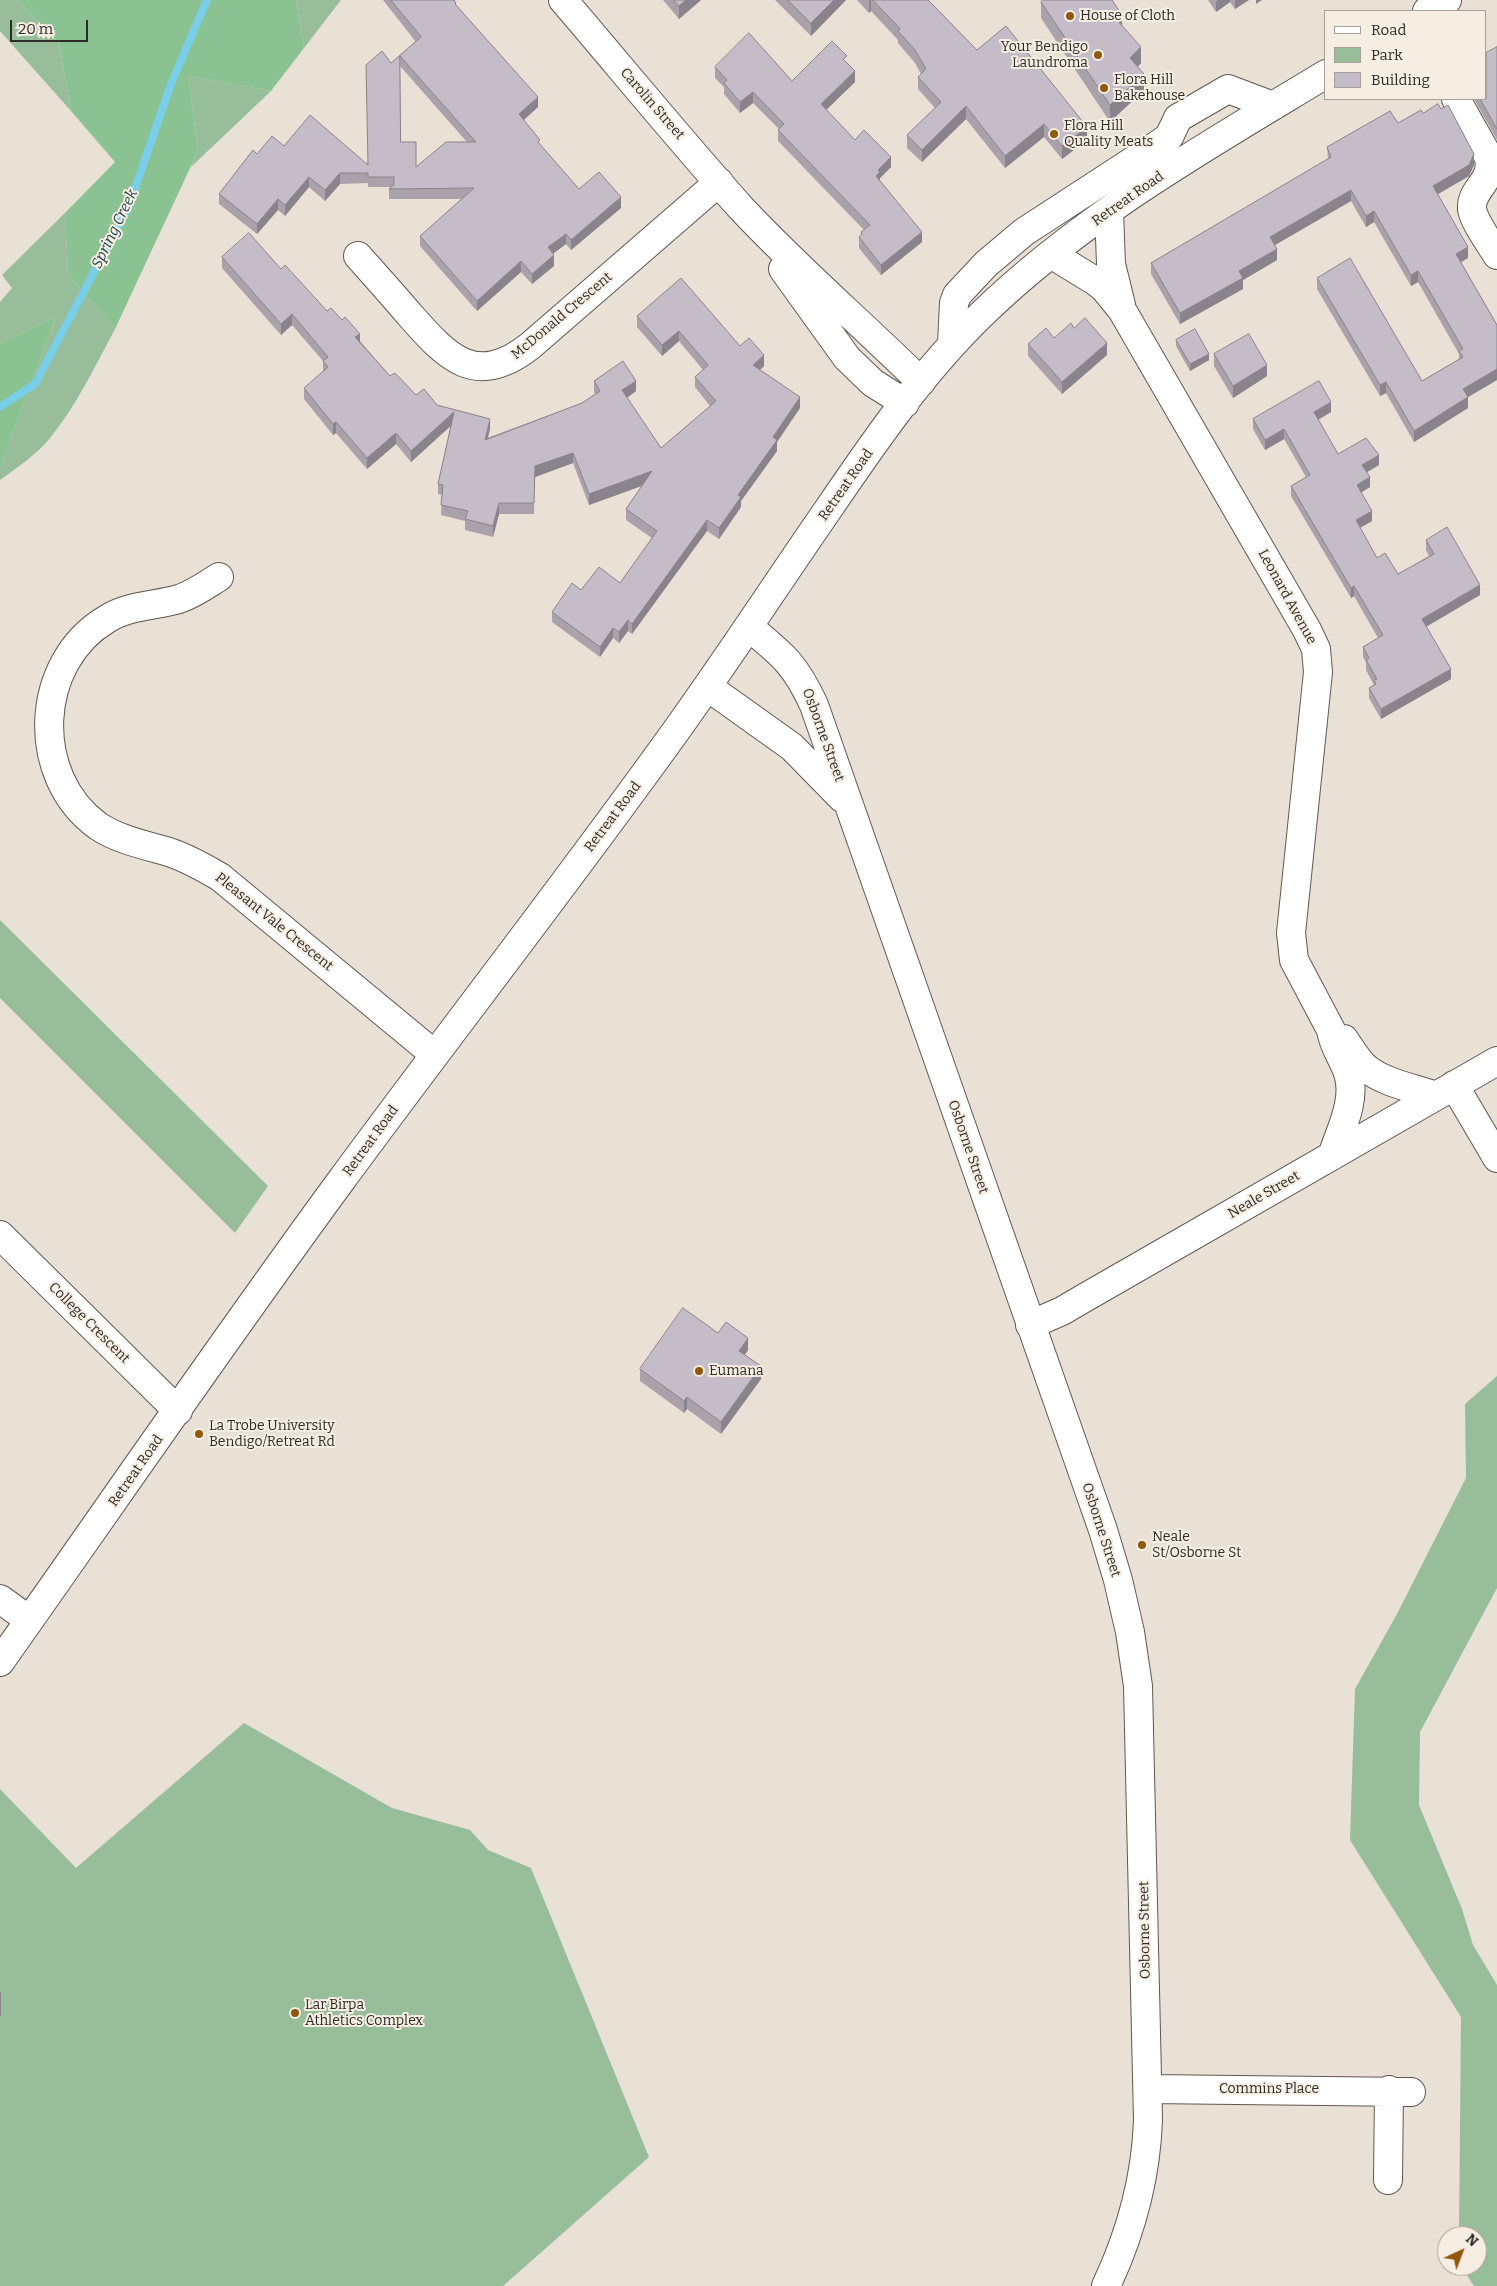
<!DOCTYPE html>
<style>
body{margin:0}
#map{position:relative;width:1497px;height:2286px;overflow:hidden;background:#e9e0d6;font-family:Bitter,serif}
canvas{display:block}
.legend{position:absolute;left:1324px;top:10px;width:162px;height:90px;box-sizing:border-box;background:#f7eee3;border:1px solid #a7a098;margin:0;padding:6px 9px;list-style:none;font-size:15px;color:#2f2b28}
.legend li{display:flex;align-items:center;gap:10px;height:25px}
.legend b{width:25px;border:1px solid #a7a098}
.north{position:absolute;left:1437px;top:2226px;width:50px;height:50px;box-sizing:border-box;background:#f7eee3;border:1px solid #a7a098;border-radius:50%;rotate:43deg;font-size:14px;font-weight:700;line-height:20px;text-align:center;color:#2f2b28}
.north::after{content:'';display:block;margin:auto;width:18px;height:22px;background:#8f580d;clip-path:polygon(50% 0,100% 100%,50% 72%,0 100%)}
.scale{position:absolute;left:10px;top:20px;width:78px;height:22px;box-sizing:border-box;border:2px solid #2f2b28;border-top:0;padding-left:6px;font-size:15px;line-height:18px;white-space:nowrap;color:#2f2b28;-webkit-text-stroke:4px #f7eee3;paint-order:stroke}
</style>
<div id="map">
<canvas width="1497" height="2286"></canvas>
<ul class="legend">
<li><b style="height:6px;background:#fff"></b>Road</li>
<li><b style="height:14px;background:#97bd9b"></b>Park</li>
<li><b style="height:14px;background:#c4bcc6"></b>Building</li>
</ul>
<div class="north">N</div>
<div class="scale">20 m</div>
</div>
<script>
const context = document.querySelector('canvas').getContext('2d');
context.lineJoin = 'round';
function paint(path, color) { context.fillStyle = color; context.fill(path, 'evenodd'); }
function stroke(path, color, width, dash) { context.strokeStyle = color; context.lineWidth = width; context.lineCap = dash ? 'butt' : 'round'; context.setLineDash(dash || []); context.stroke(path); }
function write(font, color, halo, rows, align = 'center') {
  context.font = font + ' Bitter,serif'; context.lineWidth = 4; context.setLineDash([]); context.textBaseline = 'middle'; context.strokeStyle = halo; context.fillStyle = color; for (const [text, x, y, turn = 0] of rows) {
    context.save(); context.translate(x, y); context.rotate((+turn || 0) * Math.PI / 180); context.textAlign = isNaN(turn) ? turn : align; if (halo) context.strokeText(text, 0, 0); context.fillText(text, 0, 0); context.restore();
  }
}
const green = new Path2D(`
 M 0,0 L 17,0 L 59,43 L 71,111 L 0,31 Z
 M 296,0 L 341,0 L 304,48 Z
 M 188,76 L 271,91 L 191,167 L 198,151 Z
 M 65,213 L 68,274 L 115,329 C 95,366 77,405 50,438 C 36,455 18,467 0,480 L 0,468 L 56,317 L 0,343 L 0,302 L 12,288 L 2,275 Z
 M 0,920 L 268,1186 L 235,1233 L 0,998 Z
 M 1497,1376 L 1497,1588 L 1420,1732 L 1419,1805 L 1462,1909 L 1473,1945 L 1497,1985 L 1497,2286 L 1474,2286 L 1461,2266 L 1477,2266 L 1477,2236 L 1459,2236 L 1461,2017 L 1350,1840 L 1355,1689 L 1397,1614 L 1466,1478 L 1465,1404 Z
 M 244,1723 L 392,1808 L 470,1830 L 488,1850 L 531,1868 L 649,2157 L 503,2286 L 0,2286 L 0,1789 L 76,1868 Z`);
const forest = new Path2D(`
 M 17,0 L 296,0 L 304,48 L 271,91 L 188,76 L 198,151 L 115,329 L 68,274 L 65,213 L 115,162 L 71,111 L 59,43 Z
 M 56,317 L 0,468 L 0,343 Z`);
const stream = new Path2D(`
 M 0,407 L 35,384 L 129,206 L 171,84 L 207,0`);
const minor = new Path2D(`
 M 563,0 C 622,69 680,140 741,208 C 798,269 861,323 921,382
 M 1427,11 L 1447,0
 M 1456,99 L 1489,158 C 1494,182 1470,189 1472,209 C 1474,222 1490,243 1497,255
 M 1109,211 L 1111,264 L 1121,305
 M 1051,254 L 1095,281 L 1104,288 L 1122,310 L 1307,630 L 1316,649 L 1318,672 L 1291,933 L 1294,960 L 1331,1030 C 1333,1046 1343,1058 1348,1073 C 1357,1100 1340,1131 1332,1156
 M 358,256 C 375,275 392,294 409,314 C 447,357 475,389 530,346 L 719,182
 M 783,269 L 847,358 L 873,383 L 905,403
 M 952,344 L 954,303 L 957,295 L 986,264 L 1024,232 L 1162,142 L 1169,137 L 1178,118 L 1228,89 L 1273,106
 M 219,577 C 206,585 194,594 179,599 C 155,606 129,605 107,619 C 34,662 29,776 98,826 C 119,840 145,845 169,852 C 187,858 203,867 220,877 L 434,1054
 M 749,627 C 783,655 795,664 814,705 L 1103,1530 L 1118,1580 L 1130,1632 L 1138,1686 L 1148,2120 C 1146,2179 1131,2233 1106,2286
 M 708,687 L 792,747 L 842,798
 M 1344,1039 C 1351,1049 1357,1060 1366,1068 C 1384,1083 1414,1088 1436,1096
 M 1454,1085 L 1497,1158
 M 0,1235 L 178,1411
 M 1030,1325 L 1062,1311 L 1086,1297 L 1497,1061
 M 0,1599 L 29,1620
 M 0,1662 C 113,1502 224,1340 340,1182 C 446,1038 555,898 660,753 C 718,674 771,592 827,511 C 874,442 922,372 982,314 C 1083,216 1207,146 1326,74
 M 1149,2089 L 1411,2092
 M 1388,2180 L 1389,2090`);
const wall = new Path2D(`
 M 383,0 L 454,0 L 456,6 L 538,107 L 524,120 L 540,145 L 579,189 L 621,208 L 571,250 L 566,244 L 553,254 L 554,266 L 532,284 L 521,272 L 477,311 L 420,246 L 420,236 L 462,199 L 389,199 L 389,189 L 391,187 L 368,187 L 368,183 L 340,184 L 325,201 L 309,187 L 285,216 L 278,210 L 257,234 L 219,204 L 219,194 L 257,154 L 284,146 L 367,165 L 391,63 L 416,42 ZM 400,66 L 467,142 L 416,167 L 401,142 Z
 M 663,0 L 701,0 L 679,19 Z
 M 775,0 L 846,0 L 811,36 Z
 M 857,0 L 928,0 L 977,50 L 1087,140 L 1062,159 L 1044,137 L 1005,168 L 966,119 L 922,162 L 907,148 L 907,135 L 935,108 L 918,89 L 918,77 L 921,74 L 915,63 L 898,43 L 898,40 L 871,11 L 869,13 Z
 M 1208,0 L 1249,0 L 1235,9 L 1230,2 L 1216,12 Z
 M 1041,2 L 1122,25 L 1141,63 L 1138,67 L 1144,90 L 1110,122 L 1041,18 Z
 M 1497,47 L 1497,140 L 1474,99 L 1486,99 Z
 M 847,63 L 855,82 L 826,110 L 855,140 L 891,167 L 880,178 L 880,181 L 922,242 L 881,275 L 859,248 L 859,237 L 861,236 L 861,232 L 864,230 L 778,141 L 778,130 L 779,129 L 753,103 L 740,113 L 724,94 L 724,87 L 715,78 L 715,67 L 792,81 Z
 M 1423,113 L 1474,165 L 1469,176 L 1438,194 L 1468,258 L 1461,262 L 1497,325 L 1497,380 L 1468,397 L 1468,408 L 1414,442 L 1386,393 L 1380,396 L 1317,289 L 1317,278 L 1422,381 L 1459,359 L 1459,354 L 1418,282 L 1411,286 L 1374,222 L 1366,227 L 1351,201 L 1274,245 L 1277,260 L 1243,280 L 1243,289 L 1180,324 L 1151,274 L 1151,263 L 1328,159 L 1327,147 L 1398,123 Z
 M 222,257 L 281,269 L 360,341 L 390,376 L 416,395 L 490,429 L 487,438 L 582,403 L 595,394 L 594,392 L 594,381 L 636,391 L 627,398 L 661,448 L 710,406 L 695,387 L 695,377 L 703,370 L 679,341 L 662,356 L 637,327 L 637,316 L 740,346 L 764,366 L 760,370 L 800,408 L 777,442 L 777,451 L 741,501 L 741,507 L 719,539 L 707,531 L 632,634 L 628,631 L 619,643 L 613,638 L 600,657 L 552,622 L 552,612 L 581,590 L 620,583 L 652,538 L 626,520 L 626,509 L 642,486 L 589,505 L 573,463 L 535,477 L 534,514 L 499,514 L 493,537 L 465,530 L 465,521 L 441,515 L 442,495 L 438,494 L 438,484 L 451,425 L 411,462 L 396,444 L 367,469 L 336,433 L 333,435 L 304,399 L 304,388 L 323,372 L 323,361 L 292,325 L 281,335 L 222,268 Z
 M 1074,328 L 1107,355 L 1062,394 L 1028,356 L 1028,344 L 1054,338 Z
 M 1176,340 L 1209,360 L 1190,371 L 1176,346 Z
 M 1214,354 L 1267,376 L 1233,398 L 1214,366 Z
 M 1331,412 L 1318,420 L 1338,454 L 1379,465 L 1367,472 L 1370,487 L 1361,492 L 1372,521 L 1360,528 L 1377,558 L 1398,574 L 1429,556 L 1426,550 L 1426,540 L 1480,595 L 1426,627 L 1451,679 L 1381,719 L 1369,698 L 1369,688 L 1374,685 L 1366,670 L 1366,662 L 1363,657 L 1363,647 L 1378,638 L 1354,596 L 1351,598 L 1291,496 L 1291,486 L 1306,477 L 1284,439 L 1265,450 L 1253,429 L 1253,419 Z
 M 718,1333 L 748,1350 L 745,1355 L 761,1379 L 721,1434 L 687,1409 L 684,1413 L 640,1381 L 640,1369 Z`);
const shadedWall = new Path2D(`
 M 686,0 L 701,0 L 679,19 L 679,6 Z
 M 834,0 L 846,0 L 811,36 L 811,23 Z
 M 869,0 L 871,0 L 871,11 L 869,13 Z
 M 1218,0 L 1230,0 L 1230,2 L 1216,12 L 1216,2 Z
 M 1235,0 L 1249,0 L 1235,9 Z
 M 1256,0 L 1262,0 L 1256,4 Z
 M 1122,15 L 1122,31 L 1117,20 Z
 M 1141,47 L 1141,63 L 1130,74 L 1130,58 Z
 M 855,71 L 855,82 L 821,115 L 821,104 Z
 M 1144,74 L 1144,90 L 1110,122 L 1110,105 Z
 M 753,92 L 753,103 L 740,113 L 740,102 Z
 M 538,97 L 538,107 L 519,124 L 519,114 Z
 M 966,106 L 966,119 L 922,162 L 922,150 Z
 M 1044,124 L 1044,137 L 1005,168 L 1005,156 Z
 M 1087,127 L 1087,140 L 1062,159 L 1062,146 Z
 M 1474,154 L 1474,165 L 1469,176 L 1433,197 L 1433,186 Z
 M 891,157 L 891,167 L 880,178 L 880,182 L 876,176 L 878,170 Z
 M 340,173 L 340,184 L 325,201 L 325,190 Z
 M 309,177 L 309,187 L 285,216 L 285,205 Z
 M 1351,190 L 1351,201 L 1270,248 L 1270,237 Z
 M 621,197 L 621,208 L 571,250 L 571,240 Z
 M 278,199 L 278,210 L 257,234 L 257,224 Z
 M 1374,211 L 1374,222 L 1366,227 L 1366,216 Z
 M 922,232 L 922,242 L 881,275 L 881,265 Z
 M 566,234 L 566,244 L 548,257 L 548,247 Z
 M 1468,247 L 1468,258 L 1456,265 L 1456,254 Z
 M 1277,249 L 1277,260 L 1243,280 L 1243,289 L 1180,324 L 1180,313 L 1239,271 Z
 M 554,255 L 554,266 L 532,284 L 532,274 Z
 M 521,261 L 521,272 L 477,311 L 477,301 Z
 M 1418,271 L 1418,282 L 1411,286 L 1411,275 Z
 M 292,314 L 292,325 L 281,335 L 281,324 Z
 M 679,331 L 679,341 L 662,356 L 662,345 Z
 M 360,334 L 360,344 L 355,337 Z
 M 1107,343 L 1107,355 L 1062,394 L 1062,382 Z
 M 1209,354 L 1209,360 L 1190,371 L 1190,364 Z
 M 764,355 L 764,366 L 753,376 L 753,365 Z
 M 1267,365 L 1267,376 L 1233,398 L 1233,386 Z
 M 1497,369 L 1497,380 L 1468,397 L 1468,408 L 1414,442 L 1414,431 L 1463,389 Z
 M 636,381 L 636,391 L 622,401 L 622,390 Z
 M 1386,382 L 1386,393 L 1380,396 L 1380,385 Z
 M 800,397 L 800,408 L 777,442 L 777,451 L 741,501 L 741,507 L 719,539 L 719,528 L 738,495 L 773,437 Z
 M 1331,402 L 1331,412 L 1314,422 L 1314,412 Z
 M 454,412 L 454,423 L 411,462 L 411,451 Z
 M 490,419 L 490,429 L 485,450 L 485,440 Z
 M 336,422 L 336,433 L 333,435 L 333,424 Z
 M 1284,429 L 1284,439 L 1265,450 L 1265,440 Z
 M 396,433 L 396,444 L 367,469 L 367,458 Z
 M 573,453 L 573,463 L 535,477 L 535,466 Z
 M 1379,455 L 1379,465 L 1362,475 L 1362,465 Z
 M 652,471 L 652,482 L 589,505 L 589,494 Z
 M 1370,477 L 1370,487 L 1357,495 L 1357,485 Z
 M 499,503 L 499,514 L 493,537 L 493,526 Z
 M 1372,511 L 1372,521 L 1356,530 L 1356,520 Z
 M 707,520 L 707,531 L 632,634 L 632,624 Z
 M 1480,585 L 1480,595 L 1422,629 L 1422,619 Z
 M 1354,586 L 1354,596 L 1351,598 L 1351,588 Z
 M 628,620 L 628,631 L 619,643 L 619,632 Z
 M 613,628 L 613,638 L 600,657 L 600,647 Z
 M 1451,669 L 1451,679 L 1381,719 L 1381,709 Z
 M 748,1338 L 748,1350 L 739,1363 L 739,1351 Z
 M 761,1366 L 761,1379 L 721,1434 L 721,1422 Z
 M 687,1397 L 687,1409 L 684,1413 L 684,1401 Z
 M 1,1992 L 1,2015 L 0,2016 L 0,1993 Z`);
const building = new Path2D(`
 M 391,0 L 454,0 L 456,3 L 455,4 L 538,97 L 519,114 L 540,140 L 538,142 L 579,189 L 599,172 L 621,197 L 571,240 L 566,234 L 548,247 L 554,255 L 532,274 L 521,261 L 477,301 L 420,236 L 474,188 L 389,189 L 394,185 L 394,177 L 368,177 L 368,173 L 340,173 L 325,190 L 309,177 L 285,205 L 278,199 L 257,224 L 219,194 L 253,150 L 257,154 L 272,136 L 284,146 L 310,115 L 368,165 L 366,65 L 382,51 L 391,63 L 421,37 ZM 400,56 L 476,142 L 446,142 L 416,167 L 416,142 L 401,142 Z
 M 674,0 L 686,0 L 679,6 Z
 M 788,0 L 834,0 L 811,23 Z
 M 873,0 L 928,0 L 977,50 L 1006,26 L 1087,127 L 1062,146 L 1044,124 L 1005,156 L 966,106 L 922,150 L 907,135 L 941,102 L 918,77 L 926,69 L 915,50 L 898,31 L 900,29 Z
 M 1043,0 L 1112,0 L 1122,15 L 1117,20 L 1141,47 L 1130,58 L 1144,74 L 1110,105 L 1041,2 Z
 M 749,33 L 792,81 L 832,41 L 847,56 L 843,59 L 855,71 L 821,104 L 855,140 L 864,130 L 891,157 L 878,170 L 880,172 L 876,176 L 922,232 L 881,265 L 859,237 L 862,234 L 861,232 L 870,225 L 778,130 L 784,124 L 753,92 L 740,102 L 724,83 L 727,80 L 715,67 Z
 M 1497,47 L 1497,129 L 1480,99 L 1486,99 L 1486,53 Z
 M 1438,104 L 1441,109 L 1448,105 L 1474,154 L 1469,165 L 1433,186 L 1468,247 L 1456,254 L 1497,325 L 1497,369 L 1463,389 L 1468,397 L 1414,431 L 1386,382 L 1380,385 L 1317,278 L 1350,258 L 1422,381 L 1463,357 L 1459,351 L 1463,349 L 1418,271 L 1411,275 L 1374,211 L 1366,216 L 1351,190 L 1270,237 L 1277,249 L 1239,271 L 1243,278 L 1180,313 L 1151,263 L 1331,157 L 1327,147 L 1390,111 L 1398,123 L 1421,110 L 1423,113 Z
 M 249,233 L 281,269 L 285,265 L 327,311 L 331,308 L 342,320 L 345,317 L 360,334 L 355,337 L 390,376 L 395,373 L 416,395 L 424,389 L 437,405 L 490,419 L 485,440 L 582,403 L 600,391 L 594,381 L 623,361 L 636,381 L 622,390 L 661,448 L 716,401 L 695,377 L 708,365 L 679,331 L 662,345 L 637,316 L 681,278 L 740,346 L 749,338 L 764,355 L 753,365 L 800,397 L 773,437 L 777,440 L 738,495 L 741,497 L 719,528 L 707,520 L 632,624 L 628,620 L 619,632 L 613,628 L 600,647 L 552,612 L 572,583 L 581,590 L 599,567 L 620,583 L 657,531 L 626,509 L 652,471 L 589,494 L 573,453 L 535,466 L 534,503 L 499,503 L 493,526 L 465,519 L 468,511 L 441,505 L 443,485 L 438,484 L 454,412 L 411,451 L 396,433 L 367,458 L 336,422 L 333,424 L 304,388 L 328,367 L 323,361 L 328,357 L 292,314 L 281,324 L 222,257 Z
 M 1085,318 L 1107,343 L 1062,382 L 1028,344 L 1046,328 L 1054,338 L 1071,323 L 1074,328 Z
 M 1195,329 L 1209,354 L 1190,364 L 1176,340 Z
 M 1249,334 L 1267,365 L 1233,386 L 1214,354 Z
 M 1319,381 L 1331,402 L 1314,412 L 1338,454 L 1366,438 L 1379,455 L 1362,465 L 1370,477 L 1357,485 L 1372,511 L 1356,520 L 1377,558 L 1385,553 L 1398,574 L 1434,554 L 1426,540 L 1447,527 L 1480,585 L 1422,619 L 1451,669 L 1381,709 L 1369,688 L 1376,684 L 1374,680 L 1377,679 L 1366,660 L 1369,658 L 1363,647 L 1383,635 L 1354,586 L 1351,588 L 1291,486 L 1310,475 L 1284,429 L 1265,440 L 1253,419 Z
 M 683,1308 L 718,1333 L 726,1322 L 748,1338 L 739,1351 L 761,1366 L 721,1422 L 687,1397 L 684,1401 L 640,1369 Z`);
const markers = [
 [1070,16,5,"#8f580d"],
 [1098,55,5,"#8f580d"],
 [1104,88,5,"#8f580d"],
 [1054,134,5,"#8f580d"],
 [699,1371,5,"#8f580d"],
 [199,1434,5,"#8f580d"],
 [1142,1545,5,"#8f580d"],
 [295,2013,5,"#8f580d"]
];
const poiNames = [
 ["House of Cloth",1080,16],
 ["Your Bendigo",1088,47,"right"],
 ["Laundroma",1088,63,"right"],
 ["Flora Hill",1114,80],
 ["Bakehouse",1114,96],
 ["Flora Hill",1064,126],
 ["Quality Meats",1064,142],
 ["Eumana",709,1371],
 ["La Trobe University",209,1426],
 ["Bendigo/Retreat Rd",209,1442],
 ["Neale",1152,1537],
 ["St/Osborne St",1152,1553],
 ["Lar Birpa",305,2005],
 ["Athletics Complex",305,2021]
];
const streetNames = [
 ["Carolin Street",652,104,49],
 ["Retreat Road",1128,199,-35],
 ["McDonald Crescent",562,316,-40],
 ["Retreat Road",846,485,-55],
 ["Leonard Avenue",1287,597,61],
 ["Osborne Street",823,735,70],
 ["Retreat Road",613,817,-53],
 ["Pleasant Vale Crescent",274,922,39],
 ["Retreat Road",371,1141,-54],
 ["Osborne Street",968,1147,71],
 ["Neale Street",1264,1195,-30],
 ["College Crescent",89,1323,45],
 ["Retreat Road",136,1471,-55],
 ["Osborne Street",1101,1530,72],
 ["Osborne Street",1145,1930,-91],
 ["Commins Place",1269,2089]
];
const waterNames = [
 ["Spring Creek",115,229,-64]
];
paint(green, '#97bd9b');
paint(forest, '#8ac291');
stroke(stream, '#79cfe7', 8);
stroke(minor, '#60584f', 30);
stroke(minor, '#fff', 28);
paint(wall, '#a9a2aa');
paint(shadedWall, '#89848b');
paint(building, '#c4bcc6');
stroke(building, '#89848b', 1);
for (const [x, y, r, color] of markers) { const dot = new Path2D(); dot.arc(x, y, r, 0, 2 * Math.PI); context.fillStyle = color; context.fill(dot); stroke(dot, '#f7eee3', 2); }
write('14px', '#2f2b28', '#f7eee3', poiNames, 'left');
write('14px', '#2f2b28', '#f7eee3', streetNames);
write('italic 15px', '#1c444f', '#f7eee3', waterNames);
</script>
